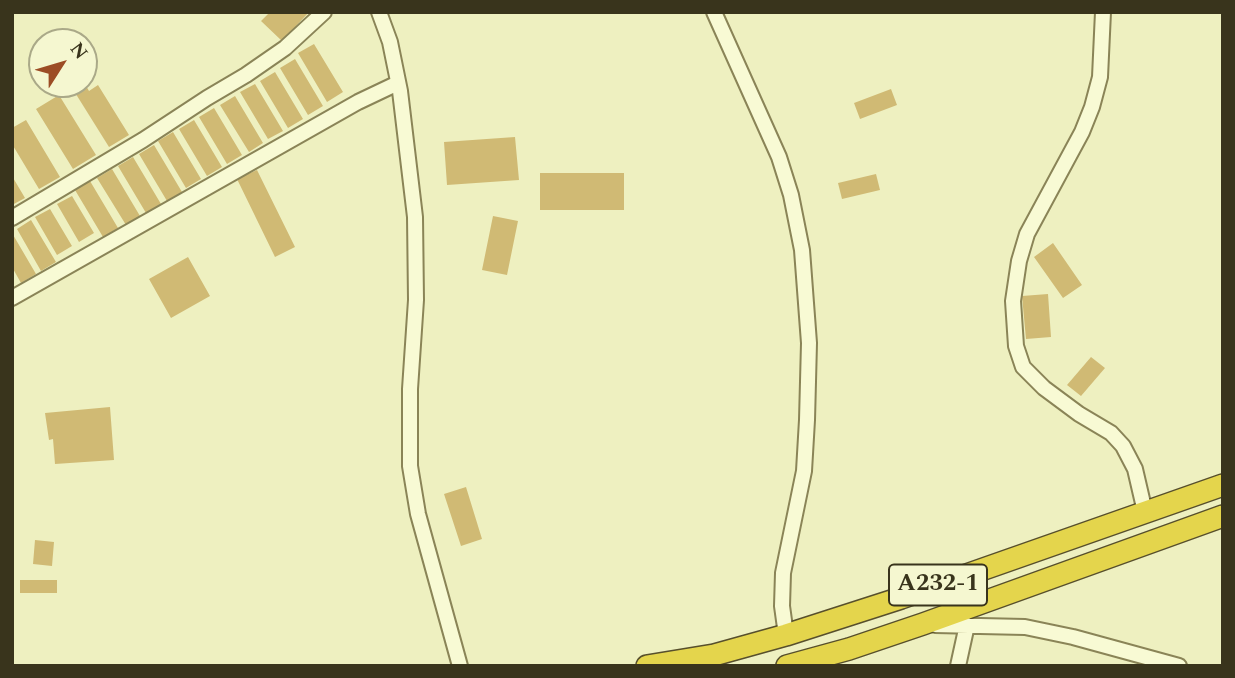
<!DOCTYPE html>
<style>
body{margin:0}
#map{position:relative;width:1235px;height:678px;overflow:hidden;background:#eef0c0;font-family:Spectral,serif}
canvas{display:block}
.frame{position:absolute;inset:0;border:14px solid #39341c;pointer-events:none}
.north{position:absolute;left:28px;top:28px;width:70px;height:70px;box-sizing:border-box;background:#f5f7d0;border:2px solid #aaa988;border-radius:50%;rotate:53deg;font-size:19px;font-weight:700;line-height:28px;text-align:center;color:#39341c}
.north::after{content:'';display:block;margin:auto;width:24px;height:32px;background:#9c4d25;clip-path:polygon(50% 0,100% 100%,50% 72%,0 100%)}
</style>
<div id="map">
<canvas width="1235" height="678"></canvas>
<div class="frame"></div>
<div class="north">N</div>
</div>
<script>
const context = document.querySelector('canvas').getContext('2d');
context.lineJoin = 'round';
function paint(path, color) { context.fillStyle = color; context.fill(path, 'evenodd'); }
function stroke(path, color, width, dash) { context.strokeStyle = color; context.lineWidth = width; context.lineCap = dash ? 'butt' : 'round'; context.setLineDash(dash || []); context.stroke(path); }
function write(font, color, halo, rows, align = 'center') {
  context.font = font + ' Spectral,serif'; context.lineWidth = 5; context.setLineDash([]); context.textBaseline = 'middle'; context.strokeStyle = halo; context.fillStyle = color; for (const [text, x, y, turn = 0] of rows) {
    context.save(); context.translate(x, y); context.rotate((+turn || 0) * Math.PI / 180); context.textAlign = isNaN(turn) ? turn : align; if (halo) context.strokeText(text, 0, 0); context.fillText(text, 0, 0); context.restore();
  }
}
const building = new Path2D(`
 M 270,12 L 309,12 L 282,41 L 261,21 Z
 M 314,44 L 343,92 L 327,102 L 298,53 Z
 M 295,59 L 323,106 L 308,115 L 280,68 Z
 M 275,72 L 303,119 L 288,128 L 260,81 Z
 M 85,84 L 89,91 L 98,85 L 129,135 L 109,147 L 74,91 Z
 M 255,84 L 283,131 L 268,139 L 240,92 Z
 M 891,89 L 897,105 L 860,119 L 854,103 Z
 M 59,95 L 96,155 L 73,169 L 36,109 Z
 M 235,96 L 263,143 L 249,152 L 220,105 Z
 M 214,108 L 242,155 L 227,164 L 199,117 Z
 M 26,120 L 60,177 L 39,189 L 12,144 L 12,128 Z
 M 194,120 L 222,167 L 207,176 L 179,129 Z
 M 173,132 L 201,179 L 186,188 L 158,141 Z
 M 515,137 L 519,180 L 447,185 L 444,142 Z
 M 154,145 L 182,192 L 167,201 L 139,154 Z
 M 133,157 L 161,204 L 146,213 L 118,166 Z
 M 112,169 L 140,216 L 126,225 L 97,178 Z
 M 257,170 L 295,247 L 275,257 L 237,179 Z
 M 540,173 L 624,173 L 624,210 L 540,210 Z
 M 876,174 L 880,190 L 842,199 L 838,183 Z
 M 12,176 L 25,198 L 12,205 Z
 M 90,181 L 118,228 L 103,237 L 75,190 Z
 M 72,196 L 94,233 L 79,242 L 57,204 Z
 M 50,209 L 72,246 L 57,255 L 35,217 Z
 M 493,216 L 518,221 L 507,275 L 482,270 Z
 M 31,220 L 56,262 L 41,271 L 17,229 Z
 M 12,233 L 36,274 L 21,283 L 12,267 Z
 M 1053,243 L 1082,285 L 1063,298 L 1034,257 Z
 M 188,257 L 210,296 L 171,318 L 149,279 Z
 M 1048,294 L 1051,337 L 1026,339 L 1022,296 Z
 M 1091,357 L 1105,368 L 1081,396 L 1067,385 Z
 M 110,407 L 114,460 L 55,464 L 53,439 L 49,440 L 45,413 Z
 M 466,487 L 482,539 L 461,546 L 444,494 Z
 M 35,540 L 54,542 L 52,566 L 33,564 Z
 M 20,580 L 57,580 L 57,593 L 20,593 Z`);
const minor = new Path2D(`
 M 379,12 L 390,42 L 400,91 L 415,217 L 416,300 L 410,389 L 410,466 L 418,514 L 460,666
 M 714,12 L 779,157 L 791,195 L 802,250 L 809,343 L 807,420 L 804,471 L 783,573 L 782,606 L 786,635
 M 1103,12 L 1100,77 L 1092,107 L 1082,132 L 1027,234 L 1019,261 L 1013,301 L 1016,346 L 1023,367 L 1044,388 L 1079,414 L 1111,433 L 1123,446 L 1135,469 L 1145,512
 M 12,218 L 143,140 L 207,98 L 246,75 L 285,48 L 324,12
 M 12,298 L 358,102 L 398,83
 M 935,625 L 1025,627 L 1073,637 L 1179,666
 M 958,666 L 967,625`);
const highway = new Path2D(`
 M 647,666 L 714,655 L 786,635 L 901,598 L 1223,485
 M 787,666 L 849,649 L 923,624 L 1223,516`);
const shields = [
 [938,585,98]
];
const shieldNames = [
 ["A232-1",938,585]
];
paint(building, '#d0ba74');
stroke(minor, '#8a8457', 18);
stroke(highway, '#574f2c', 24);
stroke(minor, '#f8fad4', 14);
stroke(highway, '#e4d54c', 21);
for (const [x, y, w] of shields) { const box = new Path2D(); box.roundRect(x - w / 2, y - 20.5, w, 41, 5); context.fillStyle = '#f5f7d0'; context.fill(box); stroke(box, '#39341c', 2); }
write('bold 24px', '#39341c', null, shieldNames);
</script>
